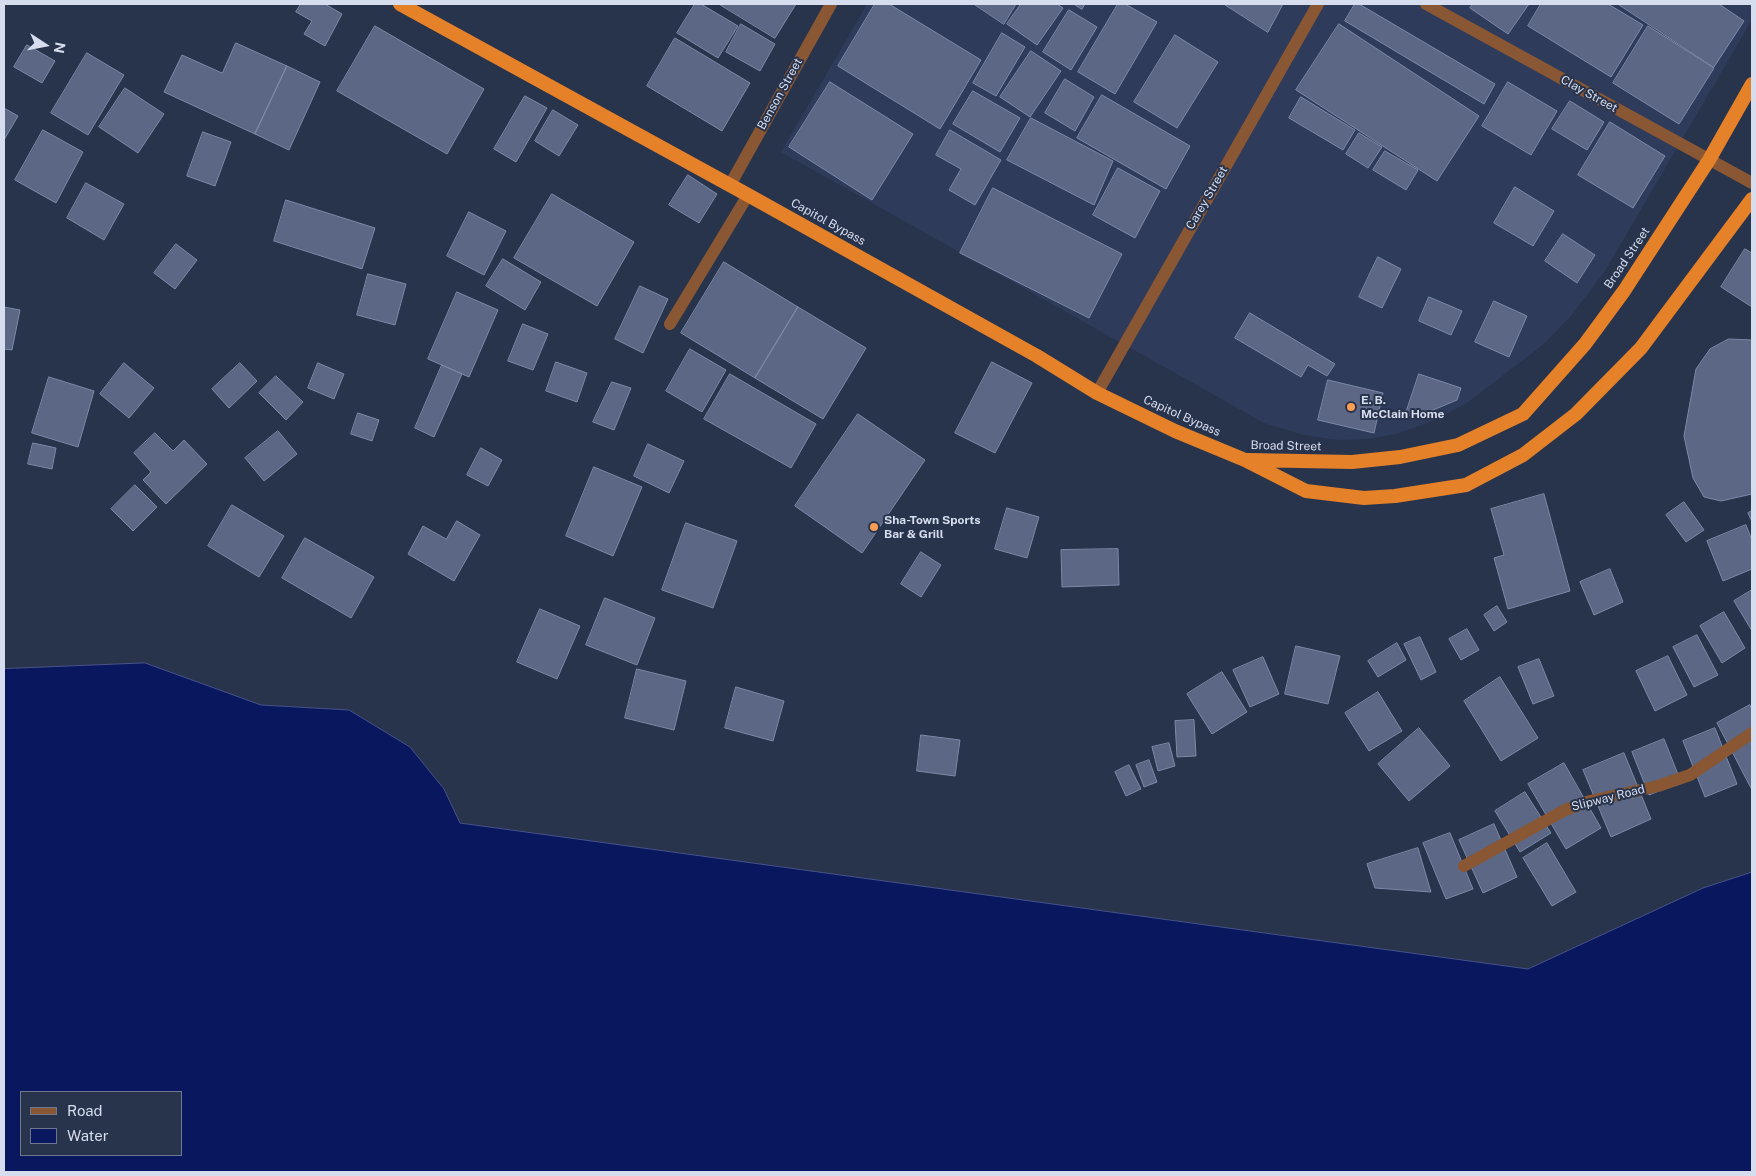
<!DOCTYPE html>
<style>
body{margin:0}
#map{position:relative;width:1756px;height:1176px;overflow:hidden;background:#28334c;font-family:"Public Sans",sans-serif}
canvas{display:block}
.frame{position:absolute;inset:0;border:5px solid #d6ddee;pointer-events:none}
.legend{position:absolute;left:20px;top:1091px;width:162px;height:65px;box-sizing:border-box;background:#28334c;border:1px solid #6e778d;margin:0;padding:6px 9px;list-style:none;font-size:15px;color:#d6ddee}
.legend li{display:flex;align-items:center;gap:10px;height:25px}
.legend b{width:25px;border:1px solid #6e778d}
.north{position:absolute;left:20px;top:20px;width:50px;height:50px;-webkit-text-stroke:4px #28334c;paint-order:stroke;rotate:101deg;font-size:14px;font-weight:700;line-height:20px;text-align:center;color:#d6ddee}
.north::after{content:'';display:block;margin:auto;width:18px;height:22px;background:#d6ddee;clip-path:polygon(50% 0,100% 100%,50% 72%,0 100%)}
</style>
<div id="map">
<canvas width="1756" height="1176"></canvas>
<div class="frame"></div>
<ul class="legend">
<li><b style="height:6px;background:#895733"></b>Road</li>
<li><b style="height:14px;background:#09175f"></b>Water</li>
</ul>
<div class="north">N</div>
</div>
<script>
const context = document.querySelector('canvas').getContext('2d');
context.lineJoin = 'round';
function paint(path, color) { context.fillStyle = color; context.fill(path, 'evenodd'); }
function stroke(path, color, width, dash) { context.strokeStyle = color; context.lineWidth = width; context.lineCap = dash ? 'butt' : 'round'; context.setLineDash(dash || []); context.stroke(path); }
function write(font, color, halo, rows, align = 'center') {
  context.font = font + ' "Public Sans",sans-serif'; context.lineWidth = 4; context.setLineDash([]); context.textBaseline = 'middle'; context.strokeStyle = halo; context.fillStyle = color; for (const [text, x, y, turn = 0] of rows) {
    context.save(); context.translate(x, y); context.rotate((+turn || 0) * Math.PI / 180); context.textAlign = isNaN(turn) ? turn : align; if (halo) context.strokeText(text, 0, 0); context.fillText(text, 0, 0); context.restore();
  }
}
const built = new Path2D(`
 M 867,4 L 1752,4 L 1752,20 L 1605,271 L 1571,316 L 1544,344 L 1467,403 L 1433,421 L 1396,434 L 1367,439 L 1338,440 L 1304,435 L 1264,423 L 781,152 Z`);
const water = new Path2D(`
 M 145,663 L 261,705 L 349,710 L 410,747 L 444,789 L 460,823 L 1528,969 L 1703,888 L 1752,872 L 1752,1172 L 4,1172 L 4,669 ZM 21,1092 L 181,1092 L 181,1155 L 21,1155 Z`);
const building = new Path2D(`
 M 301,4 L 325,4 L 342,14 L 325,46 L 304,34 L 312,21 L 296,12 Z
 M 695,4 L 701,4 L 738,26 L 718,58 L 677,33 Z
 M 719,4 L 796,4 L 775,38 Z
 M 875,4 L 889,4 L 981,60 L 940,129 L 838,66 Z
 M 974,4 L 1016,4 L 1004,24 Z
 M 1021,4 L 1057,4 L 1063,8 L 1037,45 L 1007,24 Z
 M 1074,4 L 1085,4 L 1082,9 Z
 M 1118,4 L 1125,4 L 1157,22 L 1115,94 L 1078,72 Z
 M 1224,4 L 1283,4 L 1268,32 Z
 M 1355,4 L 1359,4 L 1495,84 L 1484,104 L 1345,21 Z
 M 1473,4 L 1529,4 L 1508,34 L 1470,8 Z
 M 1541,4 L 1608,4 L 1643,25 L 1611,77 L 1528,26 Z
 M 1618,4 L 1719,4 L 1744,21 L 1714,67 Z
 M 1069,10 L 1097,27 L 1071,70 L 1043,52 Z
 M 741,24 L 775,44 L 760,71 L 726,52 Z
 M 1339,24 L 1479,116 L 1437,181 L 1296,90 Z
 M 375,26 L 484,89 L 447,154 L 337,91 Z
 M 1648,26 L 1714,68 L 1679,124 L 1613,83 Z
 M 1002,33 L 1025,47 L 996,96 L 973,83 Z
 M 1175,35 L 1218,62 L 1177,128 L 1134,102 Z
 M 675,38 L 750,83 L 722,131 L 647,86 Z
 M 236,43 L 287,66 L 255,134 L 164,92 L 182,55 L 222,73 Z
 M 27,45 L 55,61 L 42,83 L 14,67 Z
 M 1031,51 L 1061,71 L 1030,117 L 1000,97 Z
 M 87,53 L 124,75 L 88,135 L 51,113 Z
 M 287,66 L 320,82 L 289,150 L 255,134 Z
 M 1065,79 L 1094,97 L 1075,131 L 1045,113 Z
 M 830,82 L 913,134 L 872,200 L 789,147 Z
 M 1508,82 L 1557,111 L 1531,155 L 1482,126 Z
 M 125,88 L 164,114 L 138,153 L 99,127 Z
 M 973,91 L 1020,118 L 1000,152 L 953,124 Z
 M 1102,95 L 1190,146 L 1166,189 L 1077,138 Z
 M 525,96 L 547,108 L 516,162 L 494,149 Z
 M 1301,97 L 1355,130 L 1343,150 L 1289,118 Z
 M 1570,101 L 1604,122 L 1587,150 L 1552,129 Z
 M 4,108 L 18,116 L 4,140 Z
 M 553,110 L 578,125 L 559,156 L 535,141 Z
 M 1031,118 L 1113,161 L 1094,205 L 1007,160 Z
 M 1610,122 L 1665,156 L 1633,208 L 1578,175 Z
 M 43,130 L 83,152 L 56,203 L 15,180 Z
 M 950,130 L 1001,160 L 975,205 L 949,190 L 961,169 L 936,155 Z
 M 203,132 L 231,142 L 215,186 L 187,176 Z
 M 1359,133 L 1382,147 L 1368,168 L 1346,154 Z
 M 1385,151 L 1418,170 L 1406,190 L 1373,170 Z
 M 1118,168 L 1160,191 L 1135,238 L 1093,215 Z
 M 688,175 L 717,194 L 699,223 L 669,205 Z
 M 86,183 L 124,204 L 104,240 L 67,218 Z
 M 1515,187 L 1554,211 L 1533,246 L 1494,223 Z
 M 993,188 L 1122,254 L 1089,318 L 960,253 Z
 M 552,194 L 634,242 L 597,306 L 514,258 Z
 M 286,200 L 375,228 L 362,269 L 274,241 Z
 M 469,212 L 506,231 L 484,275 L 447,256 Z
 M 1563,234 L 1595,255 L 1577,283 L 1545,261 Z
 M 176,244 L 197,260 L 175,289 L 154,273 Z
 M 1745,249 L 1752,253 L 1752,307 L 1721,287 Z
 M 1378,257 L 1401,269 L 1382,308 L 1359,297 Z
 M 503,259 L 541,282 L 525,310 L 486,286 Z
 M 724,262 L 798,307 L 755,378 L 681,333 Z
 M 368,274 L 406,284 L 395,325 L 357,315 Z
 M 640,286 L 668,299 L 643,353 L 615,339 Z
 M 457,292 L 498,310 L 469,377 L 428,359 Z
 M 1429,297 L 1462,311 L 1451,335 L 1419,321 Z
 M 1494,301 L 1527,316 L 1509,357 L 1475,342 Z
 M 4,307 L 20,310 L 12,350 L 4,349 Z
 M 798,307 L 866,348 L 823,419 L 755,378 Z
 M 1250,313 L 1335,364 L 1327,376 L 1308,365 L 1301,377 L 1235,338 Z
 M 523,324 L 548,334 L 533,370 L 508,361 Z
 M 1729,339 L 1752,340 L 1752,494 L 1721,501 L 1704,497 L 1693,478 L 1684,436 L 1696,369 L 1710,349 Z
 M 690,349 L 726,370 L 702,412 L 666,391 Z
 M 556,362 L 587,373 L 577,402 L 546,391 Z
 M 992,362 L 1032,383 L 995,453 L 955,433 Z
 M 124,363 L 154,388 L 129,418 L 100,394 Z
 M 240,363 L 257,381 L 229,408 L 212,389 Z
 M 318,363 L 344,374 L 334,399 L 308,388 Z
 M 442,365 L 462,374 L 434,437 L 415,428 Z
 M 730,374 L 816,424 L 791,468 L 704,419 Z
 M 1419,374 L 1461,388 L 1457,400 L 1414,418 L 1406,413 Z
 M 276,376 L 303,402 L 286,420 L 259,393 Z
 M 49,377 L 94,391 L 78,447 L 32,433 Z
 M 1328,380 L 1383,393 L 1374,433 L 1318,420 Z
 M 612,382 L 631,388 L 614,430 L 593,422 Z
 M 358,413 L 379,420 L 372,441 L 351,434 Z
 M 858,414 L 925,460 L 862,553 L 795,506 Z
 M 278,431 L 297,454 L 264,481 L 245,458 Z
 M 155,433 L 173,451 L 184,440 L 207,464 L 166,504 L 143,480 L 151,472 L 134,453 Z
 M 33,443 L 56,448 L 52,469 L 28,464 Z
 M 648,444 L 684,461 L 669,493 L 634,476 Z
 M 481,448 L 502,460 L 488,486 L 467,475 Z
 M 594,467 L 642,487 L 613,556 L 566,536 Z
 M 135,485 L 157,507 L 133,531 L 111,509 Z
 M 1544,494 L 1570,591 L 1508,609 L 1494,558 L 1504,555 L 1491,509 Z
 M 1684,502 L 1704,530 L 1686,542 L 1666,515 Z
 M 232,505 L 284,536 L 259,577 L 208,546 Z
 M 1007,508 L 1039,517 L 1027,558 L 995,549 Z
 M 1752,511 L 1752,522 L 1748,513 Z
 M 457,521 L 480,535 L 454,581 L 408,554 L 423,526 L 446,539 Z
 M 686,523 L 737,541 L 713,608 L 662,590 Z
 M 1746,525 L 1752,540 L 1752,569 L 1723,581 L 1707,541 Z
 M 305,538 L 374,577 L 351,618 L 282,578 Z
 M 1118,549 L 1119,585 L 1062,587 L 1061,550 Z
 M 921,552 L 941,565 L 921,597 L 901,584 Z
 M 1610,569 L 1623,602 L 1594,615 L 1580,582 Z
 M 1752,590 L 1752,631 L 1734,601 Z
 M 605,598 L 655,618 L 637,665 L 586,645 Z
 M 1497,606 L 1507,622 L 1494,631 L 1484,615 Z
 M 540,609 L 580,626 L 557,679 L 517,662 Z
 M 1724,612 L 1745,648 L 1722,663 L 1700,626 Z
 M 1467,629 L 1479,650 L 1461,660 L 1449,639 Z
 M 1697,635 L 1718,675 L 1694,687 L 1673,647 Z
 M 1420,637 L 1436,672 L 1421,680 L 1404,644 Z
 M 1397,643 L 1406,660 L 1378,677 L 1368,661 Z
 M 1296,646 L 1340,656 L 1328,704 L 1285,694 Z
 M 1668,656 L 1687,695 L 1655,711 L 1636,671 Z
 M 1263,657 L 1279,694 L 1250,707 L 1233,670 Z
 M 1539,659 L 1554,696 L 1533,704 L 1518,667 Z
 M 637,669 L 686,681 L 674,730 L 625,718 Z
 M 1222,672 L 1247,712 L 1212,734 L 1187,694 Z
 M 1500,677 L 1538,738 L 1501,761 L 1464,701 Z
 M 736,687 L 784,701 L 773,741 L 725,728 Z
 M 1378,692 L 1402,731 L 1369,751 L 1345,713 Z
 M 1750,705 L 1752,710 L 1752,790 L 1717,723 Z
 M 1194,720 L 1196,756 L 1177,757 L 1175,721 Z
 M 1419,728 L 1450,766 L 1409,801 L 1378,764 Z
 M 1715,728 L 1737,784 L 1705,797 L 1683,741 Z
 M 921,735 L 960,740 L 955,776 L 917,771 Z
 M 1664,739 L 1681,782 L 1649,795 L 1632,752 Z
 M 1169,743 L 1175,766 L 1158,771 L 1152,747 Z
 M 1624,753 L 1651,819 L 1611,837 L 1583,770 Z
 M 1149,760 L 1157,782 L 1144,787 L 1136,765 Z
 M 1564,763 L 1601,828 L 1566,849 L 1528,784 Z
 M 1129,765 L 1141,789 L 1126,796 L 1115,772 Z
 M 1525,792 L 1551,833 L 1520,852 L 1495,811 Z
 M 1494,824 L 1517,877 L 1483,893 L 1459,840 Z
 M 1450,833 L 1473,889 L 1446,899 L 1423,843 Z
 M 1547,843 L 1576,892 L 1552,906 L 1523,858 Z
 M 1418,848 L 1431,892 L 1375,888 L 1367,864 Z`);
const minor = new Path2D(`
 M 670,324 L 748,195
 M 1464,866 L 1565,810 L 1590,801 L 1658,786 L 1690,775 L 1752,733`);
const tertiary = new Path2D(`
 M 1426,4 L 1752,183
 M 730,185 L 831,4
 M 1097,393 L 1318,4`);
const trunk = new Path2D(`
 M 400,4 L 748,195 L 1037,356 L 1097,393 L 1175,431 L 1245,460 L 1306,491 L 1364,498 L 1395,496 L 1466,485 L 1523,455 L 1576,414 L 1641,348 L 1752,199
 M 1248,460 L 1352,462 L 1400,457 L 1458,445 L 1523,414 L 1585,344 L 1624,291 L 1709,160 L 1752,84`);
const markers = [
 [1351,407,5,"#fc9d54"],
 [874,527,5,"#fc9d54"]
];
const streetNames = [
 ["Benson Street",780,94,-61],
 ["Clay Street",1589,94,29],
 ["Carey Street",1207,198,-60],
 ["Capitol Bypass",828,222,29],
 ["Broad Street",1627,258,-56],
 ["Capitol Bypass",1182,416,24],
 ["Broad Street",1286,446,1],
 ["Slipway Road",1608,798,-14]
];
const poiNames = [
 ["E. B.",1361,400],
 ["McClain Home",1361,414],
 ["Sha-Town Sports",884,520],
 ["Bar & Grill",884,534]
];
paint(built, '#2f3b5b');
paint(water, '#09175f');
stroke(water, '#46528a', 1);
paint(building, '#5b6784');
stroke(building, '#7c89a7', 1);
stroke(minor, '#895733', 12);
stroke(tertiary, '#895733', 12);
stroke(trunk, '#e48129', 14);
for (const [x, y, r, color] of markers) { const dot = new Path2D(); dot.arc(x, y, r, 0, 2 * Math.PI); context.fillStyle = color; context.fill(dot); stroke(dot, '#28334c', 2); }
write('12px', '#d6ddee', '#28334c', streetNames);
write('bold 12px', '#d6ddee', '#28334c', poiNames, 'left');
</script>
